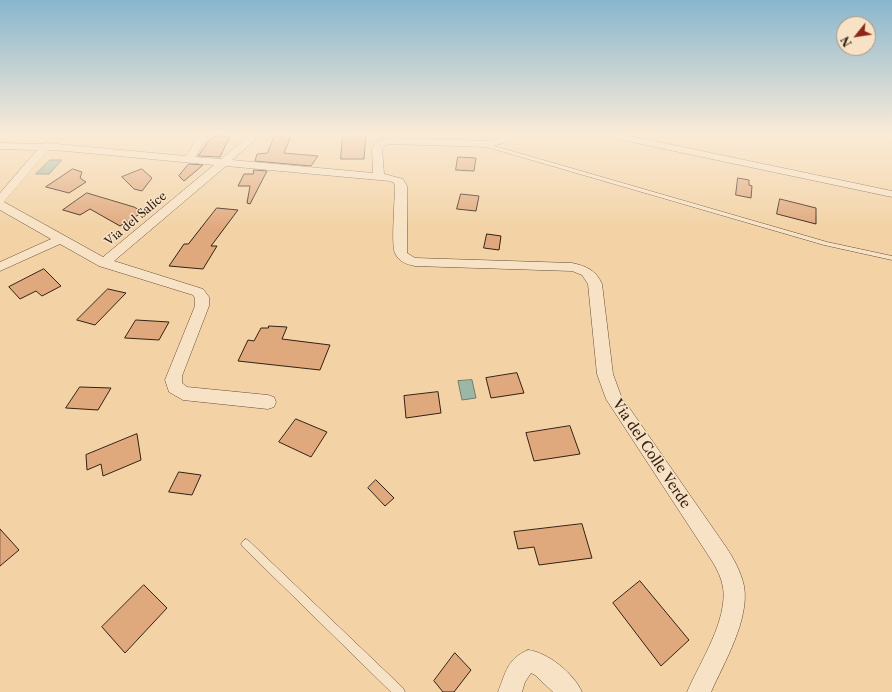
<!DOCTYPE html>
<style>
body{margin:0}
#map{position:relative;width:892px;height:692px;overflow:hidden;background:#f3d3a6;font-family:"Libre Caslon Text",serif}
canvas{display:block}
.north{position:absolute;left:836px;top:16px;width:40px;height:40px;box-sizing:border-box;background:#f7e2c5;border:1px solid #a9957f;border-radius:50%;rotate:240deg;font-size:11px;font-weight:700;line-height:16px;text-align:center;color:#332115}
.north::after{content:'';display:block;margin:auto;width:14px;height:18px;background:#8f2418;clip-path:polygon(50% 0,100% 100%,50% 72%,0 100%)}
</style>
<div id="map">
<canvas width="892" height="692"></canvas>
<div class="north">N</div>
</div>
<script>
const context = document.querySelector('canvas').getContext('2d');
context.lineJoin = 'round';
function paint(path, color) { context.fillStyle = color; context.fill(path, 'evenodd'); }
function stroke(path, color, width, dash) { context.strokeStyle = color; context.lineWidth = width; context.lineCap = dash ? 'butt' : 'round'; context.setLineDash(dash || []); context.stroke(path); }
function write(font, color, halo, rows, align = 'center') {
  context.font = font + ' "Libre Caslon Text",serif'; context.lineWidth = 3; context.setLineDash([]); context.textBaseline = 'middle'; context.strokeStyle = halo; context.fillStyle = color; for (const [text, x, y, turn = 0] of rows) {
    context.save(); context.translate(x, y); context.rotate((+turn || 0) * Math.PI / 180); context.textAlign = isNaN(turn) ? turn : align; if (halo) context.strokeText(text, 0, 0); context.fillText(text, 0, 0); context.restore();
  }
}
const water = new Path2D(`
 M 50,160 L 62,160 L 49,174 L 36,174 Z
 M 472,380 L 476,398 L 462,400 L 458,381 Z`);
const building = new Path2D(`
 M 276,133 L 292,133 L 284,153 L 318,156 L 311,166 L 255,161 L 257,154 L 267,153 Z
 M 343,133 L 366,133 L 364,159 L 341,159 Z
 M 215,136 L 230,136 L 220,157 L 198,156 L 208,142 Z
 M 458,157 L 476,158 L 474,171 L 456,170 Z
 M 189,164 L 203,165 L 184,181 L 179,176 Z
 M 73,169 L 82,172 L 80,178 L 86,182 L 69,193 L 46,187 Z
 M 142,169 L 152,178 L 142,191 L 134,189 L 122,177 Z
 M 254,170 L 267,171 L 250,204 L 247,203 L 250,186 L 238,186 L 244,174 L 253,174 Z
 M 738,178 L 749,180 L 749,185 L 752,186 L 751,198 L 736,195 Z
 M 87,193 L 134,207 L 143,212 L 120,226 L 90,209 L 80,215 L 63,210 Z
 M 461,194 L 479,196 L 476,211 L 457,209 Z
 M 780,199 L 816,208 L 816,224 L 777,214 Z
 M 217,208 L 238,210 L 211,246 L 217,246 L 203,269 L 169,266 L 184,244 L 188,244 Z
 M 487,234 L 501,236 L 499,250 L 484,248 Z
 M 44,269 L 61,286 L 42,296 L 36,291 L 20,299 L 9,287 Z
 M 108,289 L 126,293 L 95,325 L 77,320 Z
 M 136,320 L 169,322 L 159,340 L 125,338 Z
 M 269,326 L 287,327 L 282,339 L 330,345 L 320,370 L 238,361 L 248,340 L 254,341 L 261,328 L 268,328 Z
 M 517,373 L 524,393 L 491,398 L 486,378 Z
 M 80,387 L 111,388 L 98,410 L 66,408 Z
 M 438,392 L 441,413 L 406,418 L 404,396 Z
 M 296,419 L 327,432 L 311,457 L 279,442 Z
 M 570,426 L 580,454 L 534,461 L 526,433 Z
 M 137,434 L 141,460 L 103,476 L 101,464 L 87,470 L 86,455 Z
 M 179,472 L 201,475 L 192,495 L 169,492 Z
 M 376,480 L 394,498 L 385,506 L 368,488 Z
 M 582,524 L 592,558 L 539,565 L 534,547 L 518,549 L 514,532 Z
 M 0,529 L 19,550 L 0,566 Z
 M 640,581 L 689,640 L 661,666 L 613,603 Z
 M 144,585 L 167,608 L 125,653 L 102,627 Z
 M 455,653 L 471,670 L 454,692 L 443,692 L 434,681 Z`);
const service = new Path2D(`
 M 480,143 L 484,143 L 827,242 L 892,256 L 892,260 L 824,245 L 480,145 Z
 M 246,539 L 249,541 L 403,688 L 405,692 L 391,692 L 243,547 L 241,544 L 243,541 Z`);
const minor = new Path2D(`
 M 200,133 L 210,133 L 195,157 L 221,159 L 252,133 L 263,133 L 232,160 L 373,173 L 372,148 L 378,141 L 391,138 L 488,141 L 497,139 L 503,133 L 514,133 L 504,143 L 488,147 L 391,144 L 385,145 L 382,149 L 384,174 L 403,179 L 407,186 L 407,253 L 415,258 L 572,263 C 586,266 596,270 602,284 L 613,374 L 621,396 L 726,547 C 734,559 741,572 744,586 C 750,619 724,663 711,692 L 687,692 C 700,662 728,620 723,587 C 721,577 717,569 712,561 L 606,399 L 597,374 L 588,284 L 582,275 L 572,271 L 415,266 C 406,264 399,262 395,253 C 391,246 395,198 395,186 L 394,183 L 390,181 L 226,166 L 114,261 L 203,289 L 209,297 L 209,306 L 182,376 L 182,383 L 187,387 L 268,395 L 274,397 L 276,402 L 274,407 L 268,409 L 183,400 L 169,392 L 165,380 L 195,306 L 195,298 L 193,295 L 99,266 L 60,244 L 0,271 L 0,262 L 51,239 L 0,210 L 0,193 L 37,150 L 0,149 L 0,143 L 42,144 L 46,143 L 186,156 ZM 48,150 L 66,151 L 214,165 L 103,257 L 4,202 Z
 M 598,133 L 616,133 L 892,191 L 892,197 L 603,136 Z
 M 528,650 C 548,652 574,674 582,692 L 553,692 L 535,675 L 531,673 L 525,682 L 522,692 L 498,692 C 506,672 507,659 528,650 Z`);
const farStreetnames = [
 ["Via del Salice",136,219,-40]
];
const streetNames = [
 ["Via del Colle Verde",651,454,56]
];
paint(water, '#9bb8a7');
stroke(water, '#717c6d', 1);
paint(building, '#e0a87d');
stroke(building, '#332115', 1);
stroke(service, '#634e39', 1);
stroke(minor, '#634e39', 1);
paint(service, '#f7e2c5');
paint(minor, '#f7e2c5');
const sky = context.createLinearGradient(0, 0, 0, 230);
sky.addColorStop(0, '#89b6ce');
sky.addColorStop(0.58, '#faebd7');
sky.addColorStop(1, '#faebd700');
context.fillStyle = sky;
context.fillRect(0, 0, 892, 230);
write('12px', '#332115', '#f7e2c5', farStreetnames);
write('14px', '#332115', '#f7e2c5', streetNames);
</script>
